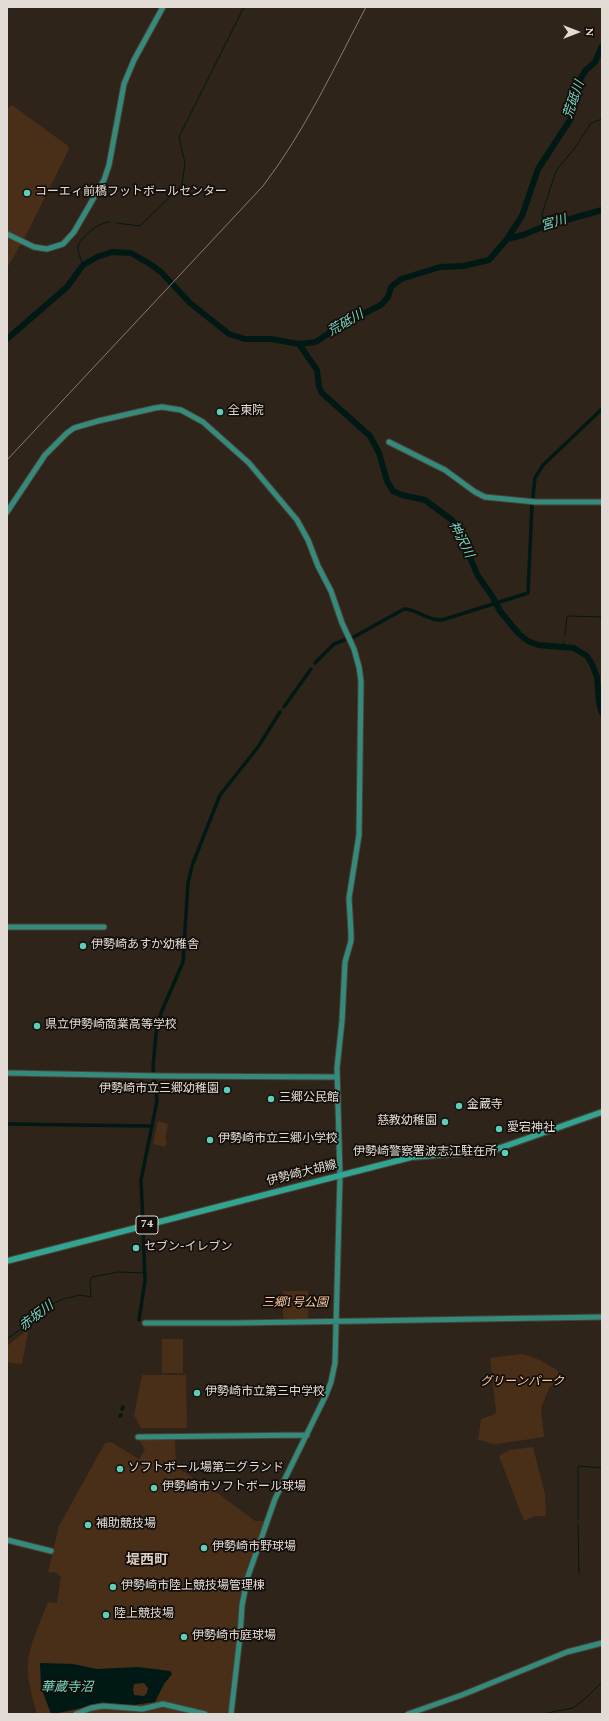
<!DOCTYPE html>
<meta charset="utf-8">
<style>
body{margin:0}
#map{position:relative;width:609px;height:1721px;overflow:hidden;background:#2f241a;font-family:Spectral,serif}
canvas{display:block}
.frame{position:absolute;inset:0;border:8px solid #e2dad4;pointer-events:none}
.north{position:absolute;left:557px;top:12px;width:40px;height:40px;-webkit-text-stroke:3px #130e0a;paint-order:stroke;rotate:90deg;font-size:11px;font-weight:700;line-height:16px;text-align:center;color:#e2dad4}
.north::after{content:'';display:block;margin:auto;width:14px;height:18px;background:#e2dad4;clip-path:polygon(50% 0,100% 100%,50% 72%,0 100%)}
</style>
<div id="map">
<canvas width="609" height="1721"></canvas>
<div class="frame"></div>
<div class="north">N</div>
</div>
<script>
const context = document.querySelector('canvas').getContext('2d');
context.lineJoin = 'round';
function paint(path, color) { context.fillStyle = color; context.fill(path, 'evenodd'); }
function stroke(path, color, width, dash) { context.strokeStyle = color; context.lineWidth = width; context.lineCap = dash ? 'butt' : 'round'; context.setLineDash(dash || []); context.stroke(path); }
function write(font, color, halo, rows, align = 'center') {
  context.font = font + ' Spectral,"Noto Sans JP",serif'; context.lineWidth = 3.5; context.setLineDash([]); context.textBaseline = 'middle'; context.strokeStyle = halo; context.fillStyle = color; for (const [text, x, y, turn = 0] of rows) {
    context.save(); context.translate(x, y); context.rotate((+turn || 0) * Math.PI / 180); context.textAlign = isNaN(turn) ? turn : align; if (halo) context.strokeText(text, 0, 0); context.fillText(text, 0, 0); context.restore();
  }
}
const green = new Path2D(`
 M 12,105 L 68,146 L 69,149 L 25,237 L 7,268 L 7,110 L 10,106 Z
 M 158,1121 L 168,1124 L 165,1140 L 167,1141 L 165,1147 L 153,1144 Z
 M 283,1291 L 308,1291 L 308,1316 L 307,1319 L 285,1319 L 283,1317 Z
 M 26,1331 L 28,1332 L 22,1364 L 7,1362 L 7,1346 Z
 M 162,1339 L 183,1339 L 183,1373 L 162,1373 Z
 M 520,1354 C 535,1356 546,1363 558,1371 L 558,1374 L 564,1375 L 560,1385 L 550,1386 L 541,1408 L 544,1437 L 497,1444 C 489,1445 485,1440 478,1440 L 481,1419 L 495,1414 L 496,1411 L 490,1358 Z
 M 142,1375 L 186,1375 L 187,1428 L 141,1428 L 134,1415 Z
 M 139,1439 L 174,1439 L 175,1440 L 176,1467 L 219,1494 L 255,1521 L 265,1521 L 244,1580 L 230,1709 L 226,1714 L 37,1714 C 32,1697 27,1680 28,1662 C 29,1646 42,1618 48,1602 L 57,1603 L 61,1576 L 58,1575 L 58,1573 L 48,1572 L 59,1526 L 105,1443 L 111,1442 L 139,1459 L 145,1450 Z
 M 533,1447 L 545,1494 L 546,1514 L 545,1516 L 535,1516 L 524,1521 L 499,1456 L 510,1450 Z`);
const water = new Path2D(`
 M 40,1663 L 73,1664 L 97,1669 L 138,1667 L 170,1671 L 172,1674 L 164,1684 L 155,1702 L 126,1706 L 110,1703 L 99,1704 L 54,1714 L 51,1714 L 41,1687 ZM 144,1683 L 148,1688 L 147,1693 L 144,1696 L 134,1695 L 133,1689 L 134,1684 Z`);
const stream = new Path2D(`
 M 558,213 L 543,218 L 542,214 L 555,174 L 559,167 L 574,149 L 591,123 L 602,119
 M 116,223 L 140,226 L 182,185 L 185,163 L 179,137 L 244,7
 M 545,224 L 545,226
 M 83,265 C 81,260 77,251 78,246 C 81,237 100,221 110,222
 M 565,636 L 567,616 L 602,617
 M 564,648 L 564,642
 M 7,1339 L 39,1316 L 48,1306 L 63,1299 L 80,1295 L 91,1297 L 90,1281 L 92,1277 L 118,1272 L 145,1273
 M 578,1520 L 578,1466 L 602,1468
 M 578,1525 L 579,1574
 M 542,1714 L 573,1708 L 588,1696 L 602,1682`);
const canal = new Path2D(`
 M 352,638 L 404,609 C 416,608 426,621 442,620 L 528,593 L 532,505 L 535,478 L 543,465 L 602,409
 M 315,663 L 334,644 L 347,639
 M 284,707 L 311,669
 M 193,863 L 220,795 L 258,747 L 280,712
 M 7,1124 L 149,1126
 M 143,1224 L 141,1180 L 157,1101 L 153,1067 L 156,1034 L 161,1013 L 183,962 L 188,883 L 192,866
 M 139,1320 L 145,1281 L 143,1228
 M 122,1409 L 123,1407
 M 120,1416 L 121,1415`);
const river = new Path2D(`
 M 507,239 L 523,235 L 545,226 L 602,210
 M 7,339 L 67,287 L 83,265 L 97,257 L 112,252 L 131,253 L 150,264 L 161,272 L 190,303 L 229,334 L 245,339 L 271,339 L 299,344 L 316,342 L 329,333 L 343,327 L 351,320 L 381,305 L 388,297 L 391,287 L 401,279 L 440,267 L 463,266 L 489,260 L 507,239 L 522,216 L 538,169 L 570,120 L 580,80 L 585,71 L 595,62 L 602,46
 M 299,344 L 317,370 L 319,387 L 322,393 L 370,436 L 379,453 L 387,481 L 393,491 L 402,495 L 425,500 L 452,520 L 457,528 L 478,576 L 492,596 L 500,611 L 519,634 L 528,641 L 538,645 L 574,648 L 587,656 L 592,664 L 597,677 L 599,703 L 602,713`);
const secondary = new Path2D(`
 M 7,234 L 34,247 L 47,249 L 63,244 L 74,232 L 104,180 L 109,165 L 124,84 L 134,60 L 163,7
 M 389,442 L 445,470 L 475,492 L 485,497 L 536,502 L 602,502
 M 7,512 L 45,455 L 67,433 L 74,428 L 98,421 L 155,408 L 162,407 L 181,410 L 203,422 L 249,463 L 297,520 L 308,540 L 318,566 L 331,591 L 342,623 L 354,649 L 359,667 L 361,681 L 359,835 L 349,898 L 351,932 L 351,941 L 345,962 L 342,1021 L 337,1068 L 340,1176 L 335,1363 L 331,1382 L 326,1395 L 275,1499 L 248,1576 L 242,1605 L 240,1636 L 231,1714
 M 7,927 L 104,927
 M 7,1073 L 162,1076 L 337,1077
 M 145,1323 L 237,1323 L 602,1317
 M 138,1437 L 307,1435
 M 7,1540 L 51,1551
 M 76,1714 L 91,1708 L 103,1706 L 142,1709 L 163,1704 L 205,1714
 M 408,1714 L 462,1695 L 567,1652 L 602,1643`);
const primary = new Path2D(`
 M 7,1261 L 412,1157 L 481,1152 L 500,1148 L 602,1112`);
const rail = new Path2D(`
 M 7,460 L 263,186 C 305,131 334,68 366,7`);
const markers = [
 [27,193,4,"#5cceba"],
 [220,412,4,"#5cceba"],
 [83,946,4,"#5cceba"],
 [37,1026,4,"#5cceba"],
 [227,1090,4,"#5cceba"],
 [271,1099,4,"#5cceba"],
 [459,1106,4,"#5cceba"],
 [445,1122,4,"#5cceba"],
 [499,1129,4,"#5cceba"],
 [210,1140,4,"#5cceba"],
 [505,1153,4,"#5cceba"],
 [136,1248,4,"#5cceba"],
 [197,1393,4,"#5cceba"],
 [120,1469,4,"#5cceba"],
 [154,1488,4,"#5cceba"],
 [88,1525,4,"#5cceba"],
 [204,1548,4,"#5cceba"],
 [113,1587,4,"#5cceba"],
 [106,1615,4,"#5cceba"],
 [184,1637,4,"#5cceba"]
];
const shields = [
 [147,1225,22]
];
const shieldNames = [
 ["74",147,1225]
];
const poiNames = [
 ["コーエィ前橋フットボールセンター",35,193],
 ["全東院",228,412],
 ["伊勢崎あすか幼稚舎",91,946],
 ["県立伊勢崎商業高等学校",45,1026],
 ["伊勢崎市立三郷幼稚園",219,1090,"right"],
 ["三郷公民館",279,1099],
 ["金蔵寺",467,1106],
 ["慈教幼稚園",437,1122,"right"],
 ["愛宕神社",507,1129],
 ["伊勢崎市立三郷小学校",218,1140],
 ["伊勢崎警察署波志江駐在所",497,1153,"right"],
 ["セブン-イレブン",144,1248],
 ["伊勢崎市立第三中学校",205,1393],
 ["ソフトボール場第二グランド",128,1469],
 ["伊勢崎市ソフトボール球場",162,1488],
 ["補助競技場",96,1525],
 ["伊勢崎市野球場",212,1548],
 ["伊勢崎市陸上競技場管理棟",121,1587],
 ["陸上競技場",114,1615],
 ["伊勢崎市庭球場",192,1637]
];
const streetNames = [
 ["伊勢崎大胡線",302,1174,-14]
];
const parkNames = [
 ["三郷1号公園",295,1304],
 ["グリーンパーク",522,1383]
];
const waterNames = [
 ["荒砥川",575,100,-71],
 ["宮川",554,224,-17],
 ["荒砥川",346,324,-30],
 ["神沢川",460,540,63],
 ["赤坂川",37,1317,-37],
 ["華蔵寺沼",67,1688]
];
const quarterNames = [
 ["堤西町",147,1561]
];
paint(green, '#492e18');
paint(water, '#001914');
stroke(stream, '#001914', 1);
stroke(canal, '#001914', 3.5);
stroke(river, '#001914', 6);
stroke(secondary, '#4c4138', 7);
stroke(primary, '#4c4138', 8);
stroke(secondary, '#348a7b', 5);
stroke(primary, '#2fa592', 5.5);
stroke(rail, '#857c73', 1);
for (const [x, y, r, color] of markers) { const dot = new Path2D(); dot.arc(x, y, r, 0, 2 * Math.PI); context.fillStyle = color; context.fill(dot); stroke(dot, '#130e0a', 1.5); }
for (const [x, y, w] of shields) { const box = new Path2D(); box.roundRect(x - w / 2, y - 9, w, 18, 3); context.fillStyle = '#130e0a'; context.fill(box); stroke(box, '#e2dad4', 1); }
write('bold 11px', '#e2dad4', null, shieldNames);
write('12px', '#e2dad4', '#130e0a', poiNames, 'left');
write('12px', '#e2dad4', '#130e0a', streetNames);
write('italic 12px', '#fbcaa3', '#130e0a', parkNames);
write('italic 13px', '#76d5c2', '#130e0a', waterNames);
write('bold 14px', '#decec2', '#130e0a', quarterNames);
</script>
